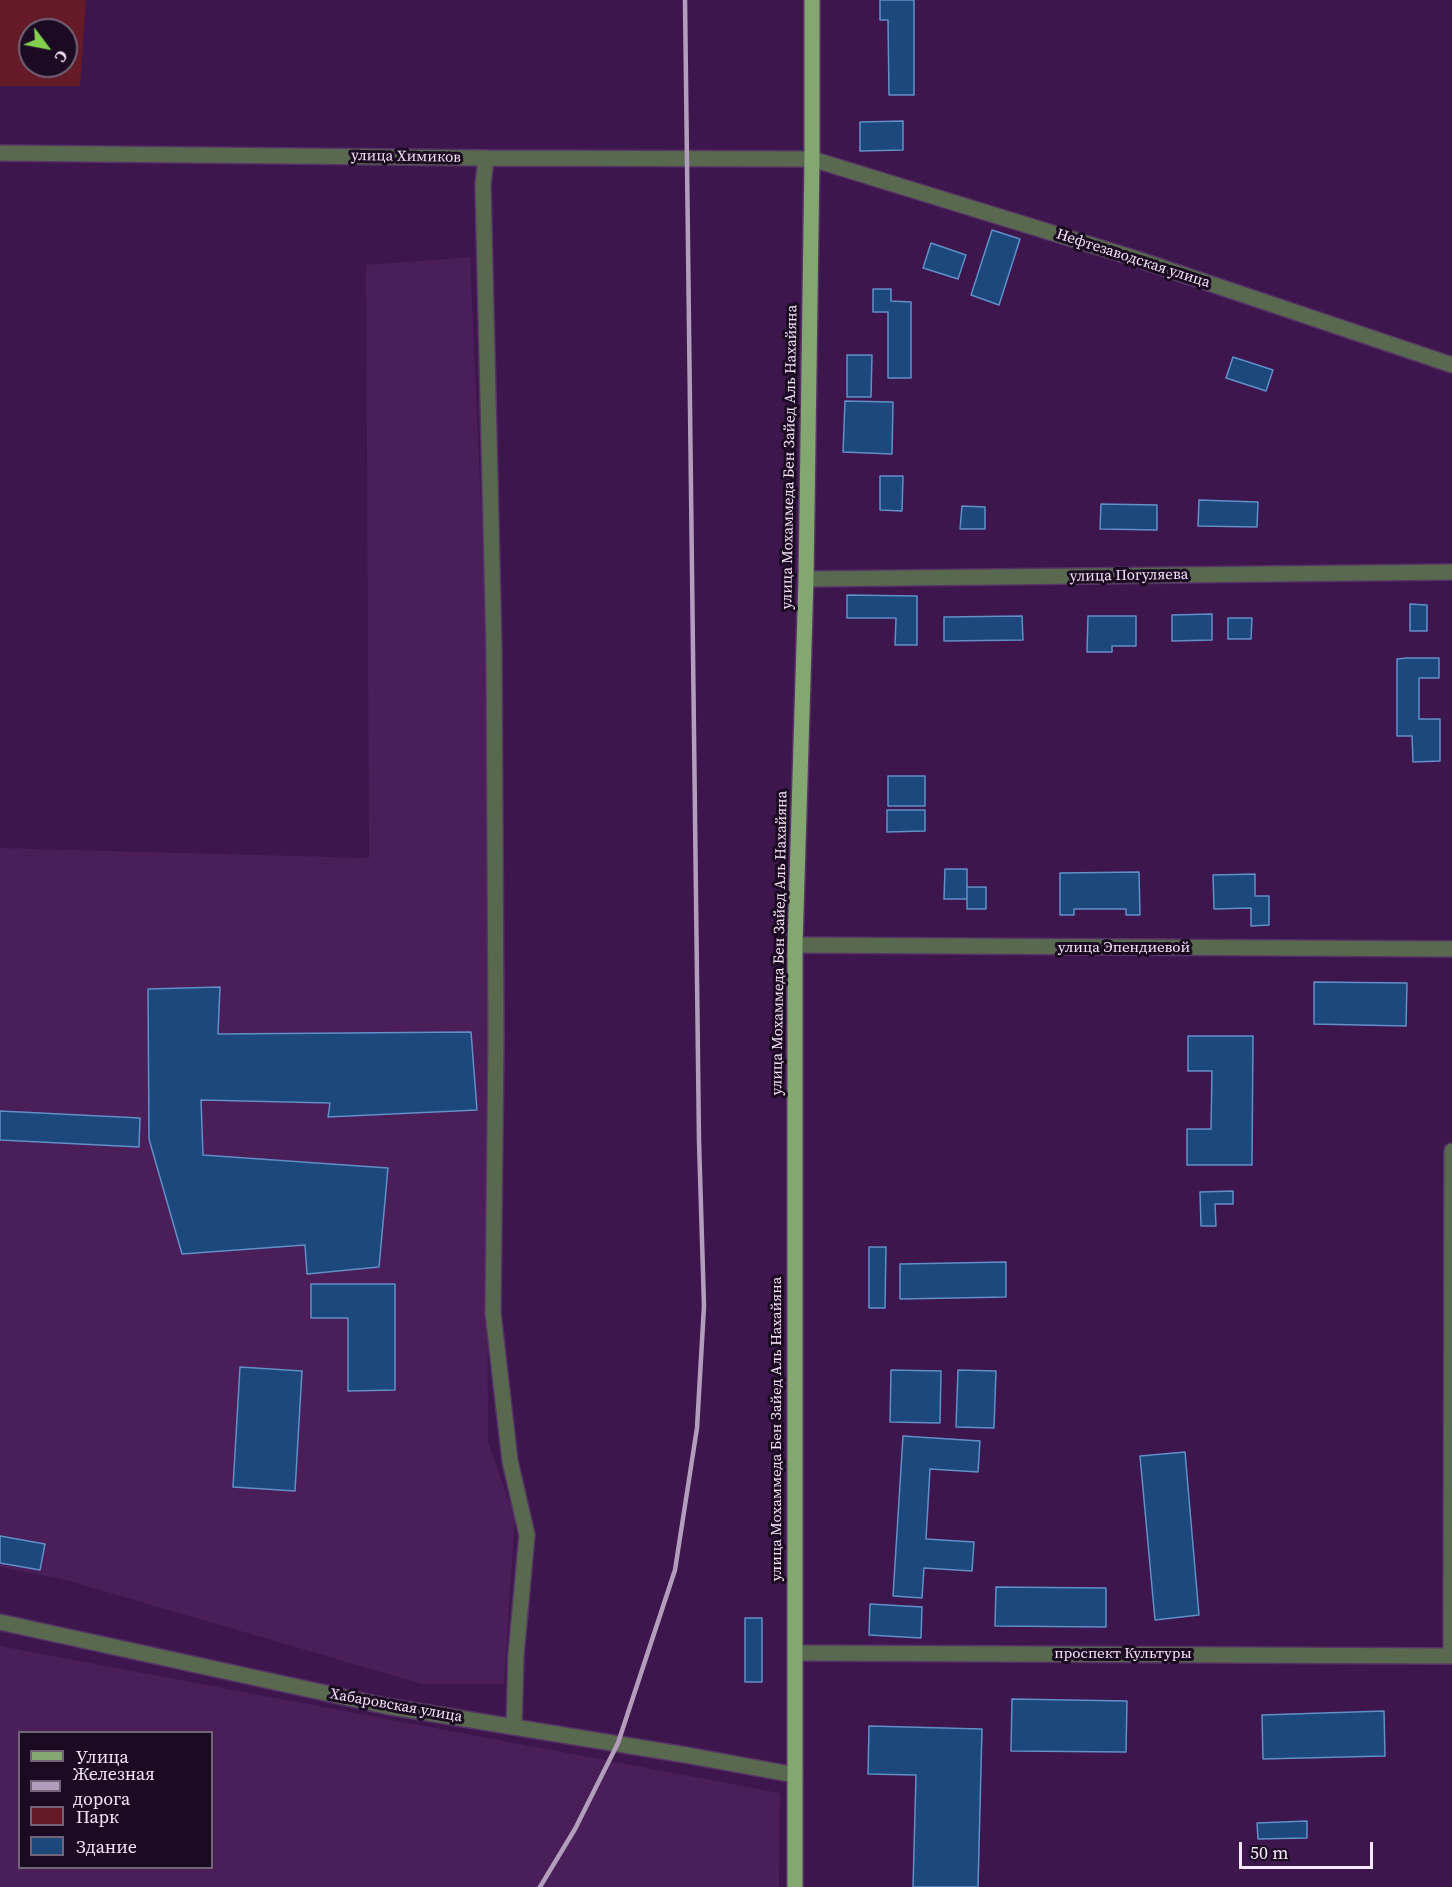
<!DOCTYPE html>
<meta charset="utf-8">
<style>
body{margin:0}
#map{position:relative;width:1452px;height:1887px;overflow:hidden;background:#3c164c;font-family:"Source Serif 4",serif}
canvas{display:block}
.legend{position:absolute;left:18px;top:1731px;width:195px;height:138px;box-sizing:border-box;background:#1b0b22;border:2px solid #736379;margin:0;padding:8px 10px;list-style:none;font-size:18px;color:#f6e8fc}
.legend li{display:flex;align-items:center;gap:12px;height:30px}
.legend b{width:30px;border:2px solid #736379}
.north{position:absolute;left:18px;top:18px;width:60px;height:60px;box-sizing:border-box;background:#1b0b22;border:2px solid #736379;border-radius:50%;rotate:122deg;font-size:16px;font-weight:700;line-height:24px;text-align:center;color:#f6e8fc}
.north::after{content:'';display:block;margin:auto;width:21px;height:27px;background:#83d04f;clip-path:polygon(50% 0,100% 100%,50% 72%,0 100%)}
.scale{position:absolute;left:1239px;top:1842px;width:134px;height:27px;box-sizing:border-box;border:3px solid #f6e8fc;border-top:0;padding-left:8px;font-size:18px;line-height:21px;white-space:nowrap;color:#f6e8fc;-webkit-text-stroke:4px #1b0b22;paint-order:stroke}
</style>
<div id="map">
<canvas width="1452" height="1887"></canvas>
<ul class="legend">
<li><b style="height:8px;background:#84a671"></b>Улица</li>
<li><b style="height:8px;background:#b39dbd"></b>Железная дорога</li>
<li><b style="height:16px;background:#641b27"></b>Парк</li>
<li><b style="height:16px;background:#1c487c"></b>Здание</li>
</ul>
<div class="north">С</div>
<div class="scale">50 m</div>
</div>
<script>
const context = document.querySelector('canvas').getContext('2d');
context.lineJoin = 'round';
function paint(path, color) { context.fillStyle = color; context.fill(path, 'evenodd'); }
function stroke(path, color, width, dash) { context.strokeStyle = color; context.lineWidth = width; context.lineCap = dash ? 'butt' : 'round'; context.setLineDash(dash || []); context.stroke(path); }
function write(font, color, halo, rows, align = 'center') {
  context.font = font + ' "Source Serif 4",serif'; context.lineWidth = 6; context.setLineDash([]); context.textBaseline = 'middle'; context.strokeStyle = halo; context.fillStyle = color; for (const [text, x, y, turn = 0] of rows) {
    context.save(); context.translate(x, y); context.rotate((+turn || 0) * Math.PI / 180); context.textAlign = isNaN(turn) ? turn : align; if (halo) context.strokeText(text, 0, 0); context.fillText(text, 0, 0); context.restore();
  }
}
const built = new Path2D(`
 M 470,257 L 495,817 L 487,1126 L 488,1442 L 515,1517 L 504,1684 L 422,1684 L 62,1579 L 0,1567 L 0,848 L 369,858 L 366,265 Z
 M 0,1646 L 780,1793 L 779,1887 L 0,1887 ZM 20,1732 L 212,1732 L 212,1868 L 20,1868 Z`);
const green = new Path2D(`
 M 0,0 L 86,0 L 80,86 L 0,86 ZM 30,30 L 66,30 L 66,66 L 30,66 Z`);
const building = new Path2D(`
 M 880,0 L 914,0 L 914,95 L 889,95 L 888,20 L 880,20 Z
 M 903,121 L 903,150 L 860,151 L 860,122 Z
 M 992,230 L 1020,239 L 999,305 L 971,295 Z
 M 931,243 L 966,255 L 958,279 L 923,268 Z
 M 873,289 L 891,289 L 891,301 L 911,302 L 911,378 L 888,378 L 888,312 L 873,312 Z
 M 847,355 L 872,355 L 871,397 L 847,397 Z
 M 1233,357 L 1273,370 L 1266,391 L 1226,378 Z
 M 845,401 L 893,402 L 892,454 L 843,452 Z
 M 880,476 L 903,476 L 902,511 L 880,510 Z
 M 1199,500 L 1258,502 L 1257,527 L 1198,526 Z
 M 1101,504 L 1157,505 L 1157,530 L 1100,529 Z
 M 962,506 L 985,507 L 985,529 L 960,529 Z
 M 847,595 L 917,596 L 917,645 L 895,645 L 896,618 L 847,618 Z
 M 1410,604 L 1427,605 L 1427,631 L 1410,631 Z
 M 1212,614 L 1212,640 L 1172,641 L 1172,615 Z
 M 1022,616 L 1023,640 L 944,641 L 944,617 Z
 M 1088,616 L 1136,616 L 1136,646 L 1112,646 L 1112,652 L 1087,652 Z
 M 1228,618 L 1252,618 L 1251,639 L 1228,639 Z
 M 1407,658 L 1439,658 L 1439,678 L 1419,678 L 1419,719 L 1440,719 L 1440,761 L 1413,762 L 1412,736 L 1397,736 L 1397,659 Z
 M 888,776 L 925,776 L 925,806 L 888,806 Z
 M 887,810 L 925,810 L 925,831 L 887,832 Z
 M 945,869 L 967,869 L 967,899 L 944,899 Z
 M 1139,872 L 1140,915 L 1126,915 L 1126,909 L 1074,909 L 1074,915 L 1060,915 L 1060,873 Z
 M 1255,874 L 1255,896 L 1269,896 L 1269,925 L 1251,926 L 1251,908 L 1214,909 L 1213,875 Z
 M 967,887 L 986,887 L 986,909 L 967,909 Z
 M 1314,982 L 1407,983 L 1406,1026 L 1314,1024 Z
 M 220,987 L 218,1034 L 471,1032 L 477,1110 L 328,1117 L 330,1103 L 201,1100 L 203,1155 L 388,1168 L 379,1267 L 307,1274 L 305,1245 L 182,1254 L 149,1139 L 148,989 Z
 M 1188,1036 L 1253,1036 L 1252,1165 L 1187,1165 L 1187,1129 L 1211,1129 L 1212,1071 L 1188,1071 Z
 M 0,1111 L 140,1118 L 139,1147 L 0,1140 Z
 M 1233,1191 L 1233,1204 L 1215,1204 L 1216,1226 L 1201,1226 L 1200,1192 Z
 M 869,1247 L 886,1247 L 885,1308 L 869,1308 Z
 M 1006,1262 L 1006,1297 L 900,1299 L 900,1264 Z
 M 311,1284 L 395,1284 L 395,1390 L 348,1391 L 348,1318 L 311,1318 Z
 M 240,1367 L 302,1371 L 295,1491 L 233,1487 Z
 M 891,1370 L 941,1371 L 940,1423 L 890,1422 Z
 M 958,1370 L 996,1371 L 994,1428 L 956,1427 Z
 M 903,1436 L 980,1441 L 978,1472 L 930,1469 L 926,1539 L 974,1542 L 972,1571 L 924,1568 L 922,1598 L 893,1596 Z
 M 1185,1452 L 1199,1615 L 1155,1620 L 1140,1456 Z
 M 0,1536 L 45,1544 L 40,1570 L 0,1563 Z
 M 996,1587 L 1106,1588 L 1106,1627 L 995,1626 Z
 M 870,1604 L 922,1607 L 921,1638 L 869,1635 Z
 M 745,1618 L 762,1618 L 762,1682 L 745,1682 Z
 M 1012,1699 L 1127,1701 L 1126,1752 L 1011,1751 Z
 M 1384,1711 L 1385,1756 L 1263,1759 L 1262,1715 Z
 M 869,1726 L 982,1729 L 978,1887 L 913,1887 L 916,1775 L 868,1774 Z
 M 1307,1821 L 1307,1838 L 1258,1839 L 1257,1823 Z`);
const minor = new Path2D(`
 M 0,153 L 486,158 L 812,159 L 1137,259 L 1452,365
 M 486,158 L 483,185 L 494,651 L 496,1037 L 493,1313 L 510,1461 L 527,1535 L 516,1655 L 514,1726
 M 806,579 L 1452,572
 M 795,945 L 1452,949
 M 0,1622 L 385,1706 L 686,1755 L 795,1775
 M 795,1653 L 1452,1656
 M 1451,1656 L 1452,1151`);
const major = new Path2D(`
 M 795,1887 L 795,945 L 806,579 L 812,159 L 812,0`);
const rail = new Path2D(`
 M 540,1887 L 575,1829 L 618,1743 L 675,1570 L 697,1428 L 704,1306 L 699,1141 L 685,0`);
const streetNames = [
 ["улица Химиков",406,157,1],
 ["Нефтезаводская улица",1133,259,18],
 ["улица Мохаммеда Бен Зайед Аль Нахайяна",790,457,-89],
 ["улица Погуляева",1129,576,-1],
 ["улица Мохаммеда Бен Зайед Аль Нахайяна",780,943,-89],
 ["улица Эпендиевой",1124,948],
 ["улица Мохаммеда Бен Зайед Аль Нахайяна",777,1429,-90],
 ["проспект Культуры",1123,1654],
 ["Хабаровская улица",396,1706,10]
];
paint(built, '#491e59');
paint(green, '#641b27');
paint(building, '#1c487c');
stroke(building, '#618fc8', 1.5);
stroke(minor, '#563365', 18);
stroke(major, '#563365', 18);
stroke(minor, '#58694f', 15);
stroke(major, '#84a671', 15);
stroke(rail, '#b39dbd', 4.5);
write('15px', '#f6e8fc', '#1b0b22', streetNames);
</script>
